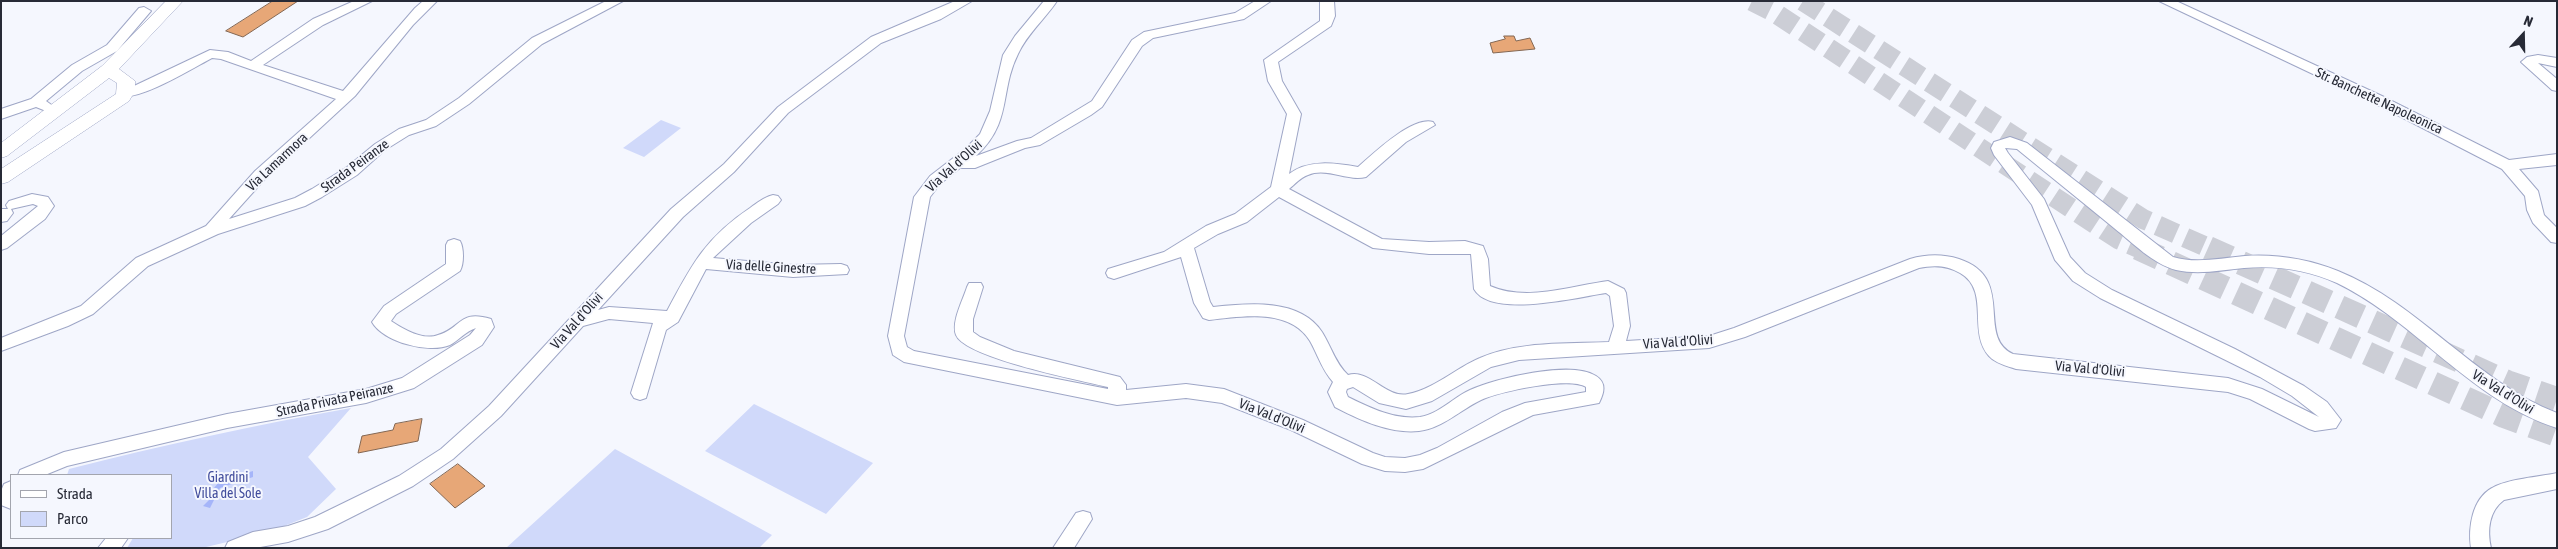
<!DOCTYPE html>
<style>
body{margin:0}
#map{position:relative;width:2558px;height:549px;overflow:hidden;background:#f5f7fe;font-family:"Asap Condensed",sans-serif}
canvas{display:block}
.frame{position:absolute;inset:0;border:2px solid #272a36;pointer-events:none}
.legend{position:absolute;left:10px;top:474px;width:162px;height:65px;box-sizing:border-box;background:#f5f7fe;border:1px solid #a3a5ae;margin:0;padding:6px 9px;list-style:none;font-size:15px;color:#272a36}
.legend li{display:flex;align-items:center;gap:10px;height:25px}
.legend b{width:25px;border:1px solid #a3a5ae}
.north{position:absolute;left:2498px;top:10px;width:50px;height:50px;-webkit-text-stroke:4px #f5f7fe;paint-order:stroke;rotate:21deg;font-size:14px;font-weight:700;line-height:20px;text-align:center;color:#272a36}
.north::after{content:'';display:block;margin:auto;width:18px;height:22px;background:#272a36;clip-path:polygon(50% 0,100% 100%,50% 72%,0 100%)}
</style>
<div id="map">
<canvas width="2558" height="549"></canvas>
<div class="frame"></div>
<ul class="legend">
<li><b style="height:6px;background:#fff"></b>Strada</li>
<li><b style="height:14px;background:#d0d9fa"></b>Parco</li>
</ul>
<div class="north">N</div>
</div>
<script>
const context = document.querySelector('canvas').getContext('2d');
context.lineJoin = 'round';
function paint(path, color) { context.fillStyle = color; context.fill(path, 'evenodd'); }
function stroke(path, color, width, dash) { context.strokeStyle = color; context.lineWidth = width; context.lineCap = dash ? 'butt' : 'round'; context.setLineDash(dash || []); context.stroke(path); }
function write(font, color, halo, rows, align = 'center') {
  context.font = font + ' "Asap Condensed",sans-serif'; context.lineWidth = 4; context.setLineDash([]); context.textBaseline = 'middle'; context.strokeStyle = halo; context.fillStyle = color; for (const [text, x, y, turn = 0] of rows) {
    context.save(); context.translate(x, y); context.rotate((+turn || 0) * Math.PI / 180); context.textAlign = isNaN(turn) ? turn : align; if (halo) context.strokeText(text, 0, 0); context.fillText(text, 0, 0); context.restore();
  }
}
const green = new Path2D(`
 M 661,120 L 681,128 L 644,157 L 623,148 Z
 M 754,404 L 873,463 L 826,514 L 705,451 Z
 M 351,408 L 308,457 L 336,489 L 307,517 L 269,532 L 202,548 L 127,548 L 133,538 L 171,538 L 171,475 L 67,475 L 69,469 C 162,445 256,425 351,408 Z
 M 615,449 L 772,535 L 759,548 L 506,548 Z`);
const water = new Path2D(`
 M 253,471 L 253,477 L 220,488 L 210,508 L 203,506 L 214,495 L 214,488 L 219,482 C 231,481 241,474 253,471 Z`);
const building = new Path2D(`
 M 273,1 L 298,1 L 243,37 L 226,31 Z
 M 1504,36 L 1514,36 L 1516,41 L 1530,38 L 1535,49 L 1493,53 L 1490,43 L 1505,39 Z
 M 422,419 L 418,441 L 358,453 L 362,436 L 393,430 L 395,424 Z
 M 458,464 L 485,486 L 455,508 L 430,484 Z`);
const highwayTunnelFar1 = new Path2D(`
 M 1752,1 L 1772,11 L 2118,239 L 2141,249
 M 1803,1 L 2143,219 L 2211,249`);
const highwayTunnel = new Path2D(`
 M 2138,248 L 2504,416 L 2557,435
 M 2208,248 L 2507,382 L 2557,399`);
const minor = new Path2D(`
 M 354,1 L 372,1 L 323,25 L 263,65 L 343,91 L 415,8 L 423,1 L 437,1 L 413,25 L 355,96 L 265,179 L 229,219 L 295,198 L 312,189 L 347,167 L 375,144 L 399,129 L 426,120 L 459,98 L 532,38 L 606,1 L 623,1 L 542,44 L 469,104 L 436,126 L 409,135 L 385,150 L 357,175 L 322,197 L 305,206 L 218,234 L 148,266 L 93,314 L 68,326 L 1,351 L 1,338 L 81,306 L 136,258 L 206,226 L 255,171 L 336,99 L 221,59 L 212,58 C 193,68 140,101 120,96 L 118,93 L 120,90 L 134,86 L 210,50 L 228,52 L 251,61 L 313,19 Z
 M 955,1 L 972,1 L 941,19 L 881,43 L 788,113 L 734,172 L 683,217 L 598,310 L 609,307 L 667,311 C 691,266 705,238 750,208 C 757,203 764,197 773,195 L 778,196 L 781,200 L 778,204 L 751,223 L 713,258 L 793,265 L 841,264 L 847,266 L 849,270 L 847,274 L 793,277 L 706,269 L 678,322 L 666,330 L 646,398 L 640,400 L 634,398 L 631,393 L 653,323 L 609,319 L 583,326 L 501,416 L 453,459 L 413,486 L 328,529 L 288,542 L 255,548 L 225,548 L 228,542 L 253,532 L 288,526 L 315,517 L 399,476 L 441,449 L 489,406 L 671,209 L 724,164 L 778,107 L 871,37 Z
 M 1044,1 L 1057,1 C 1045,19 1027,34 1018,54 C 999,92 1013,122 976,156 L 1017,141 L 1031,138 L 1092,101 L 1132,40 L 1144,32 L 1235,13 L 1255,1 L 1271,1 L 1244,19 L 1153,38 L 1142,46 L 1102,107 L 1091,115 L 1040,145 L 1025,148 L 975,168 L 960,168 L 940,184 L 930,197 L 904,336 L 907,347 L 914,351 L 1108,389 L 1108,387 C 1083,381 965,358 956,335 C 951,322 963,300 967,287 L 969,283 L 981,283 L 983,287 L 973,319 L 973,332 L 980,337 L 1014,351 L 1120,377 L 1126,385 L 1126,390 L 1186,384 L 1224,389 L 1303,420 L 1373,453 L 1385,457 L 1405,458 L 1420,455 L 1437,448 L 1502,412 L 1525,403 L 1586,392 L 1586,387 C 1569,376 1499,392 1481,400 C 1460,410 1443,428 1419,431 C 1390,434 1360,420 1335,407 L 1328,392 L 1333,382 C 1322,370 1318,355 1310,341 C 1290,308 1242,316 1209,320 L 1203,318 L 1194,303 L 1181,257 L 1114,279 L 1108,277 L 1106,273 L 1108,269 L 1164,252 L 1206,226 L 1235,214 L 1271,187 L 1287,114 L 1268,81 L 1264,60 L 1320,21 L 1320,1 L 1334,1 L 1335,16 L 1331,26 L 1278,62 L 1282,81 L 1301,114 L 1289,174 C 1309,159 1335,163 1358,167 C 1373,154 1412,116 1433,122 L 1435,125 L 1406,142 L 1366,177 C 1348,182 1327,167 1308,175 C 1301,177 1294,185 1289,189 L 1382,239 L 1429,242 L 1465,241 L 1483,246 L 1488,259 L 1490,286 C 1527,302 1570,286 1608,281 L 1624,289 L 1626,293 L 1630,326 L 1626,341 L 1709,336 L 1734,328 L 1910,259 C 1927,254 1943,254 1959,259 C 2017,278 1975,336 2013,354 L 2228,378 L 2262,389 L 2319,417 L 2292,396 L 2260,377 L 2100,298 L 2073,281 L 2055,260 L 2032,205 L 1994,155 L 1991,148 L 1994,142 L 2010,137 L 2027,143 L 2173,257 C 2196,264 2221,258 2245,256 C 2276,254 2308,259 2338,271 C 2420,304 2474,381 2557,413 L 2557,428 C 2470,400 2417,322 2337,283 C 2308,270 2276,265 2244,268 C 2222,270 2199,275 2176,270 C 2153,264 2133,243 2114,228 C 2082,202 2049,175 2017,149 L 2005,148 L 2008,153 L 2044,199 L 2070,257 L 2085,273 L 2112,290 L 2235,349 L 2304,386 L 2327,402 L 2341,420 L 2336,428 L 2315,431 L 2309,429 L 2250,399 L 2228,392 L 2016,369 C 2007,366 1995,363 1989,356 C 1967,331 1991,291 1960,273 C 1947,265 1933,265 1919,268 L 1745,337 L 1709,348 L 1519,360 L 1491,367 L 1432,401 L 1406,409 L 1379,403 L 1353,387 L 1347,389 L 1346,392 L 1348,397 C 1370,408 1395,420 1420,417 C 1439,414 1454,397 1470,390 C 1496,378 1572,360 1596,376 C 1607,383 1604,393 1599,403 L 1533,415 L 1423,469 L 1405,472 L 1385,471 L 1362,464 L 1291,430 L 1222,403 L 1186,398 L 1117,405 L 904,362 L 893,355 L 888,336 L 914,197 L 930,176 L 965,149 L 980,134 L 990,111 L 1003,55 L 1015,36 ZM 1279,197 L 1373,248 L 1429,254 L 1471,254 L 1474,289 C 1491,319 1578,297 1606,293 L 1610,296 L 1614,326 L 1609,342 C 1568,344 1518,341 1480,358 C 1456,368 1434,389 1408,394 C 1386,399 1369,368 1348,375 C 1335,363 1331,346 1322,332 C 1300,298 1248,303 1213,307 L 1210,302 L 1194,248 L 1218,234 L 1247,222 Z
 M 2159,1 L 2176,1 L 2382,96 L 2509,160 L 2557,154 L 2557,165 L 2519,169 L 2538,191 L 2544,215 L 2557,228 L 2557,243 L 2551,242 L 2533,223 L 2527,210 L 2525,196 L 2502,169 L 2372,102 Z
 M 144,7 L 151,11 L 117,51 L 82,71 L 46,101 L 53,106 L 51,109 L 46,111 L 36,107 L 1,119 L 1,109 L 31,99 L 72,65 L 107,45 L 139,8 Z
 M 2538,55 L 2557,58 L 2557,67 L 2538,63 L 2557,79 L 2557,91 L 2552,90 L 2521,62 L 2527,57 Z
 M 32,194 L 48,197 L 54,206 L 45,219 L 7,248 L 1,250 L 1,236 L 38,206 L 33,204 L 11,209 L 13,213 L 7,221 L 1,222 L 1,209 L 8,209 L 6,205 L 9,201 Z
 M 454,239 L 460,241 C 464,248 464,264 460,271 L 396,314 L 391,321 C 403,329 423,341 438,335 C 462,328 459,309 491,319 L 494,327 L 482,345 L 414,388 L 366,403 L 227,428 L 67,466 L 45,475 L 18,475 L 20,470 L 64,452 L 227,414 L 366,389 L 402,378 L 470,335 L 476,328 C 466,331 459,340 450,345 C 429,354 383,342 372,322 L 384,306 L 446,264 L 446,245 L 448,241 Z
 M 2557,473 L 2557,489 L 2504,500 C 2489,511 2487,530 2491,548 L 2471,548 C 2468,528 2472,499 2492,488 C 2507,479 2539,477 2557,473 Z
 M 11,481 L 11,509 L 1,505 L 1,491 L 4,484 Z
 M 1083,511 L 1090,513 L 1092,519 L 1074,548 L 1053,548 L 1076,513 Z
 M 106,538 L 128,538 L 121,548 L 98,548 Z`);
const major = new Path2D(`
 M 166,1 L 183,1 L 119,69 L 135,81 L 135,91 L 129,101 L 8,182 L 1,184 L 1,169 L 116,94 L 117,83 L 109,78 L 7,156 L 1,158 L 1,143 L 102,66 Z`);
const streetNames = [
 ["Str. Banchette Napoleonica",2379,101,25],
 ["Via Lamarmora",277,162,-43],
 ["Strada Peiranze",355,166,-36],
 ["Via Val d'Olivi",954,166,-42],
 ["Via delle Ginestre",771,267,3],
 ["Via Val d'Olivi",577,321,-48],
 ["Via Val d'Olivi",1678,342,-4],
 ["Via Val d'Olivi",2090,369,5],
 ["Via Val d'Olivi",2503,392,32],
 ["Strada Privata Peiranze",335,400,-12],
 ["Via Val d'Olivi",1272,416,22]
];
const parkNames = [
 ["Giardini",228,478],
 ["Villa del Sole",228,494]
];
paint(green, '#d0d9fa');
paint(water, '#a5b5f9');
paint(building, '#e7a777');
stroke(building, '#836753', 1);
stroke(highwayTunnelFar1, '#ccced6', 20, [20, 10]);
stroke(highwayTunnel, '#ccced6', 24, [24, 12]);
stroke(minor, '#9ea6c6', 2);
stroke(major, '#9ea6c6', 1);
paint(minor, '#fff');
paint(major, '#fff');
write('14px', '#272a36', '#f5f7fe', streetNames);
write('14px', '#424d9d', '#f5f7fe', parkNames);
</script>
